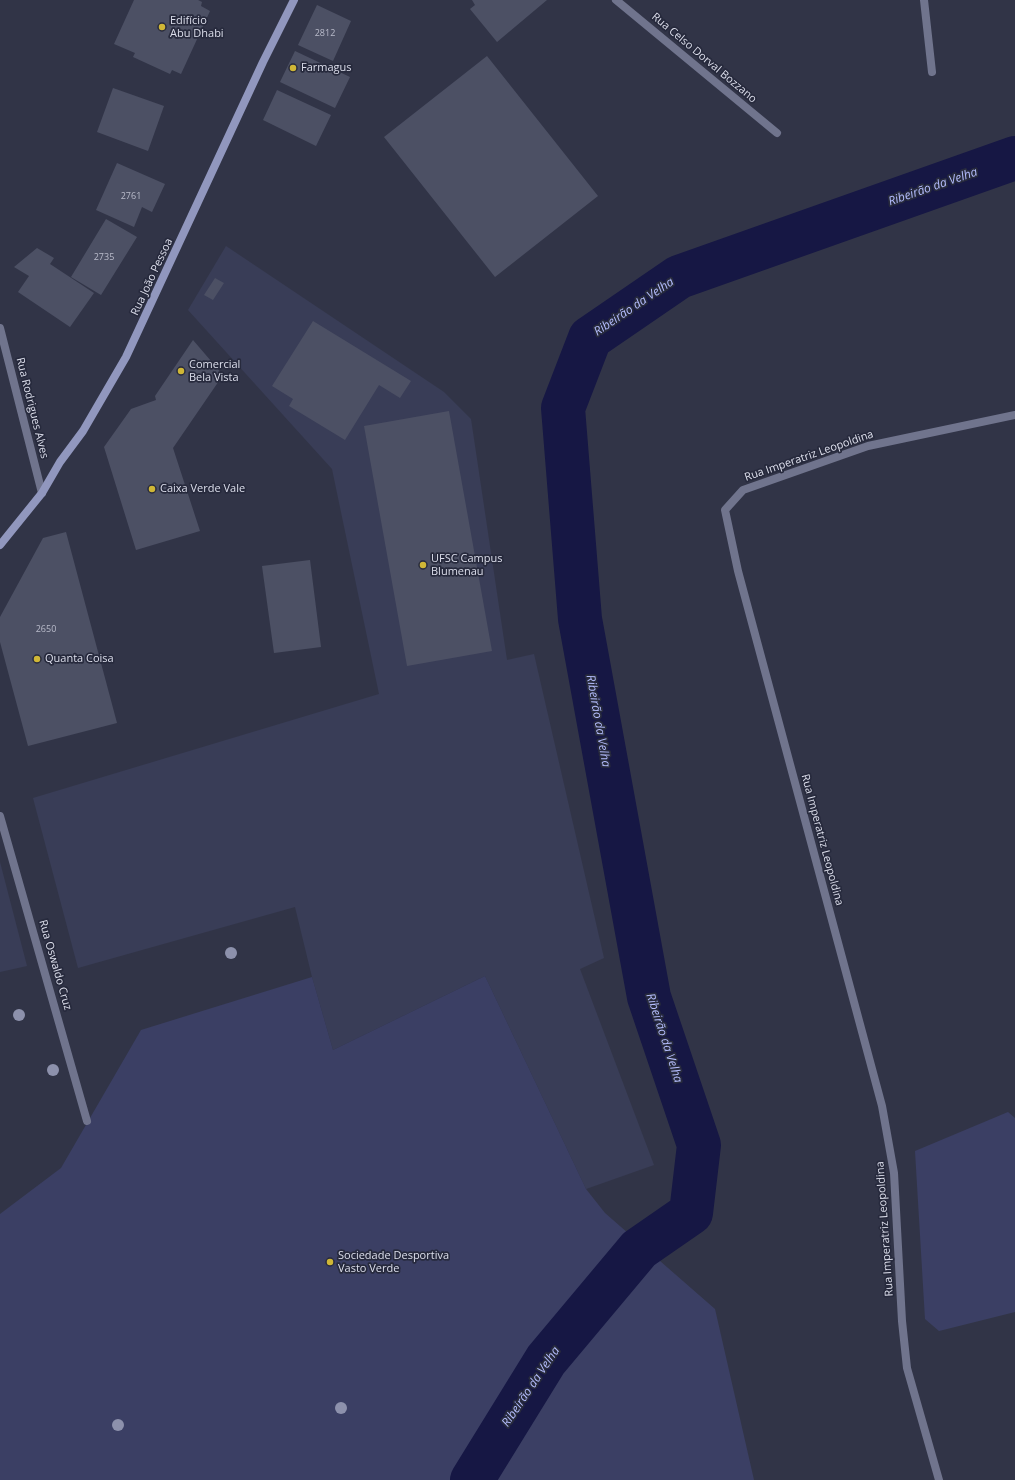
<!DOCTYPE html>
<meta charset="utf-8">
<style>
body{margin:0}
canvas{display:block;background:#313447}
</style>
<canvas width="1015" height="1480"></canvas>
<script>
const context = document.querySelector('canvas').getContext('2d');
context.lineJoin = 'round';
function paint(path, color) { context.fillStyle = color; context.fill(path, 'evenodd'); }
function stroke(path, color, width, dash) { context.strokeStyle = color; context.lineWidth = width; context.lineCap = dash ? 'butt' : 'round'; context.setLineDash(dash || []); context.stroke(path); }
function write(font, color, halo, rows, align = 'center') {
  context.font = font + ' "Open Sans",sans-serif'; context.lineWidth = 3.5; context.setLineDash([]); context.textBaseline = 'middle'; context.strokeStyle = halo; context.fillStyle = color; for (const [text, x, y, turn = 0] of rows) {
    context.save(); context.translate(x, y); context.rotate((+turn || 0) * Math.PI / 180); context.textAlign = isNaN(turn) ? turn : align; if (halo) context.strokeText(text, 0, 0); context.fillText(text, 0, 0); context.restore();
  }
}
const built = new Path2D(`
 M 226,246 L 444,392 L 471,419 L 507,660 L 534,654 L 604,958 L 580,969 L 654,1165 L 586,1189 L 485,976 L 333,1050 L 312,977 L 295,907 L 78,968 L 33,798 L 379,694 L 332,469 L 188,310 Z
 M 0,862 L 27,966 L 0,972 Z`);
const green = new Path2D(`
 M 485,976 L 586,1189 L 605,1213 L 715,1309 L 754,1480 L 0,1480 L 0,1214 L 61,1168 L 141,1030 L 312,977 L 333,1050 Z
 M 1008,1112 L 1015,1118 L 1015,1312 L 939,1331 L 925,1319 L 915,1151 Z`);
const river = new Path2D(`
 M 472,1480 L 546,1360 L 639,1249 L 691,1213 L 699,1145 L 649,997 L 580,619 L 563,408 L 590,338 L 679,277 L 1015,158`);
const building = new Path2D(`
 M 134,0 L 198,0 L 202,2 L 201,6 L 210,11 L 181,74 L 172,70 L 170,74 L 133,57 L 135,53 L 114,44 Z
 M 472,0 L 547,0 L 497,42 L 470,9 L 475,5 Z
 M 317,5 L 351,21 L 333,61 L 298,45 Z
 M 295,51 L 350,77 L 335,108 L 280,82 Z
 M 487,56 L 598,196 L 495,277 L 384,137 Z
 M 113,88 L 164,106 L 148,151 L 97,132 Z
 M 277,90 L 331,115 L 316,146 L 263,120 Z
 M 117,163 L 165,184 L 152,212 L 142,207 L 134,227 L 96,210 Z
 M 106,219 L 137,237 L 101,295 L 71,277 Z
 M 37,248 L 54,258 L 50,264 L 94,293 L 70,327 L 18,292 L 29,276 L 14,267 Z
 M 215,278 L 224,283 L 213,300 L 204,295 Z
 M 313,321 L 411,381 L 400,398 L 379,385 L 345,440 L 289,406 L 293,399 L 272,386 Z
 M 193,340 L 223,375 L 173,448 L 200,531 L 136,550 L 104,447 L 131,409 L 156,400 L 155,396 Z
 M 449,411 L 492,651 L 407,666 L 364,426 Z
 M 66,532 L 117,723 L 28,746 L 0,642 L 0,617 L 43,538 Z
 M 310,560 L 321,647 L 274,653 L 262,566 Z`);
const street = new Path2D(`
 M 616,0 L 777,133
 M 924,0 L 932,72
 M 0,328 L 42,493
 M 0,816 L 87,1121
 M 939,1480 L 907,1368 L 902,1321 L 894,1173 L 882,1106 L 738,571 L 725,510 L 743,490 L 868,446 L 1015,415`);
const secondary = new Path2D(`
 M 0,545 L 42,493 L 60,462 L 83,431 L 126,357 L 263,62 L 294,0`);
const trees = [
 [231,953],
 [19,1015],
 [53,1070],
 [341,1408],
 [118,1425]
];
const markers = [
 [162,27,4,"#d0b736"],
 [293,68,4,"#d0b736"],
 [181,371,4,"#d0b736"],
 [152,489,4,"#d0b736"],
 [423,565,4,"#d0b736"],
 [37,659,4,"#d0b736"],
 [330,1262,4,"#d0b736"]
];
const numberNames = [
 ["2812",325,33],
 ["2761",131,196],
 ["2735",104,257],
 ["2650",46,629]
];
const poiNames = [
 ["Edifício",170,21],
 ["Abu Dhabi",170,34],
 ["Farmagus",301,68],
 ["Comercial",189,365],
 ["Bela Vista",189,378],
 ["Caixa Verde Vale",160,489],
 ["UFSC Campus",431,559],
 ["Blumenau",431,572],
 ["Quanta Coisa",45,659],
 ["Sociedade Desportiva",338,1256],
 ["Vasto Verde",338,1269]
];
const streetNames = [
 ["Rua Celso Dorval Bozzano",704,58,40],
 ["Rua João Pessoa",152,277,-65],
 ["Rua Rodrigues Alves",32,408,76],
 ["Rua Imperatriz Leopoldina",809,456,-19],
 ["Rua Imperatriz Leopoldina",822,840,75],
 ["Rua Oswaldo Cruz",55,965,74],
 ["Rua Imperatriz Leopoldina",885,1229,-94]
];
const waterNames = [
 ["Ribeirão da Velha",933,187,-19],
 ["Ribeirão da Velha",634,307,-34],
 ["Ribeirão da Velha",598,721,80],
 ["Ribeirão da Velha",664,1038,72],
 ["Ribeirão da Velha",531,1387,-56]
];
paint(built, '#393d57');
paint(green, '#3b3f64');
stroke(river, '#161744', 44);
paint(building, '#4c5064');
stroke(street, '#70748d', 8);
stroke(secondary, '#9197be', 8);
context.fillStyle = '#8d91ac';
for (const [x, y] of trees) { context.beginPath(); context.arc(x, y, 6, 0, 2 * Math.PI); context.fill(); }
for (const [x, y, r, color] of markers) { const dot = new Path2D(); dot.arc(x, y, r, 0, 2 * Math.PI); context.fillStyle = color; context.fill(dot); stroke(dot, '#272a3d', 1.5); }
write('9px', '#b9bbca', null, numberNames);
write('11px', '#dddfec', '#272a3d', poiNames, 'left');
write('11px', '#dddfec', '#272a3d', streetNames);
write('italic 12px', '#b4bdfd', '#272a3d', waterNames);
</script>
